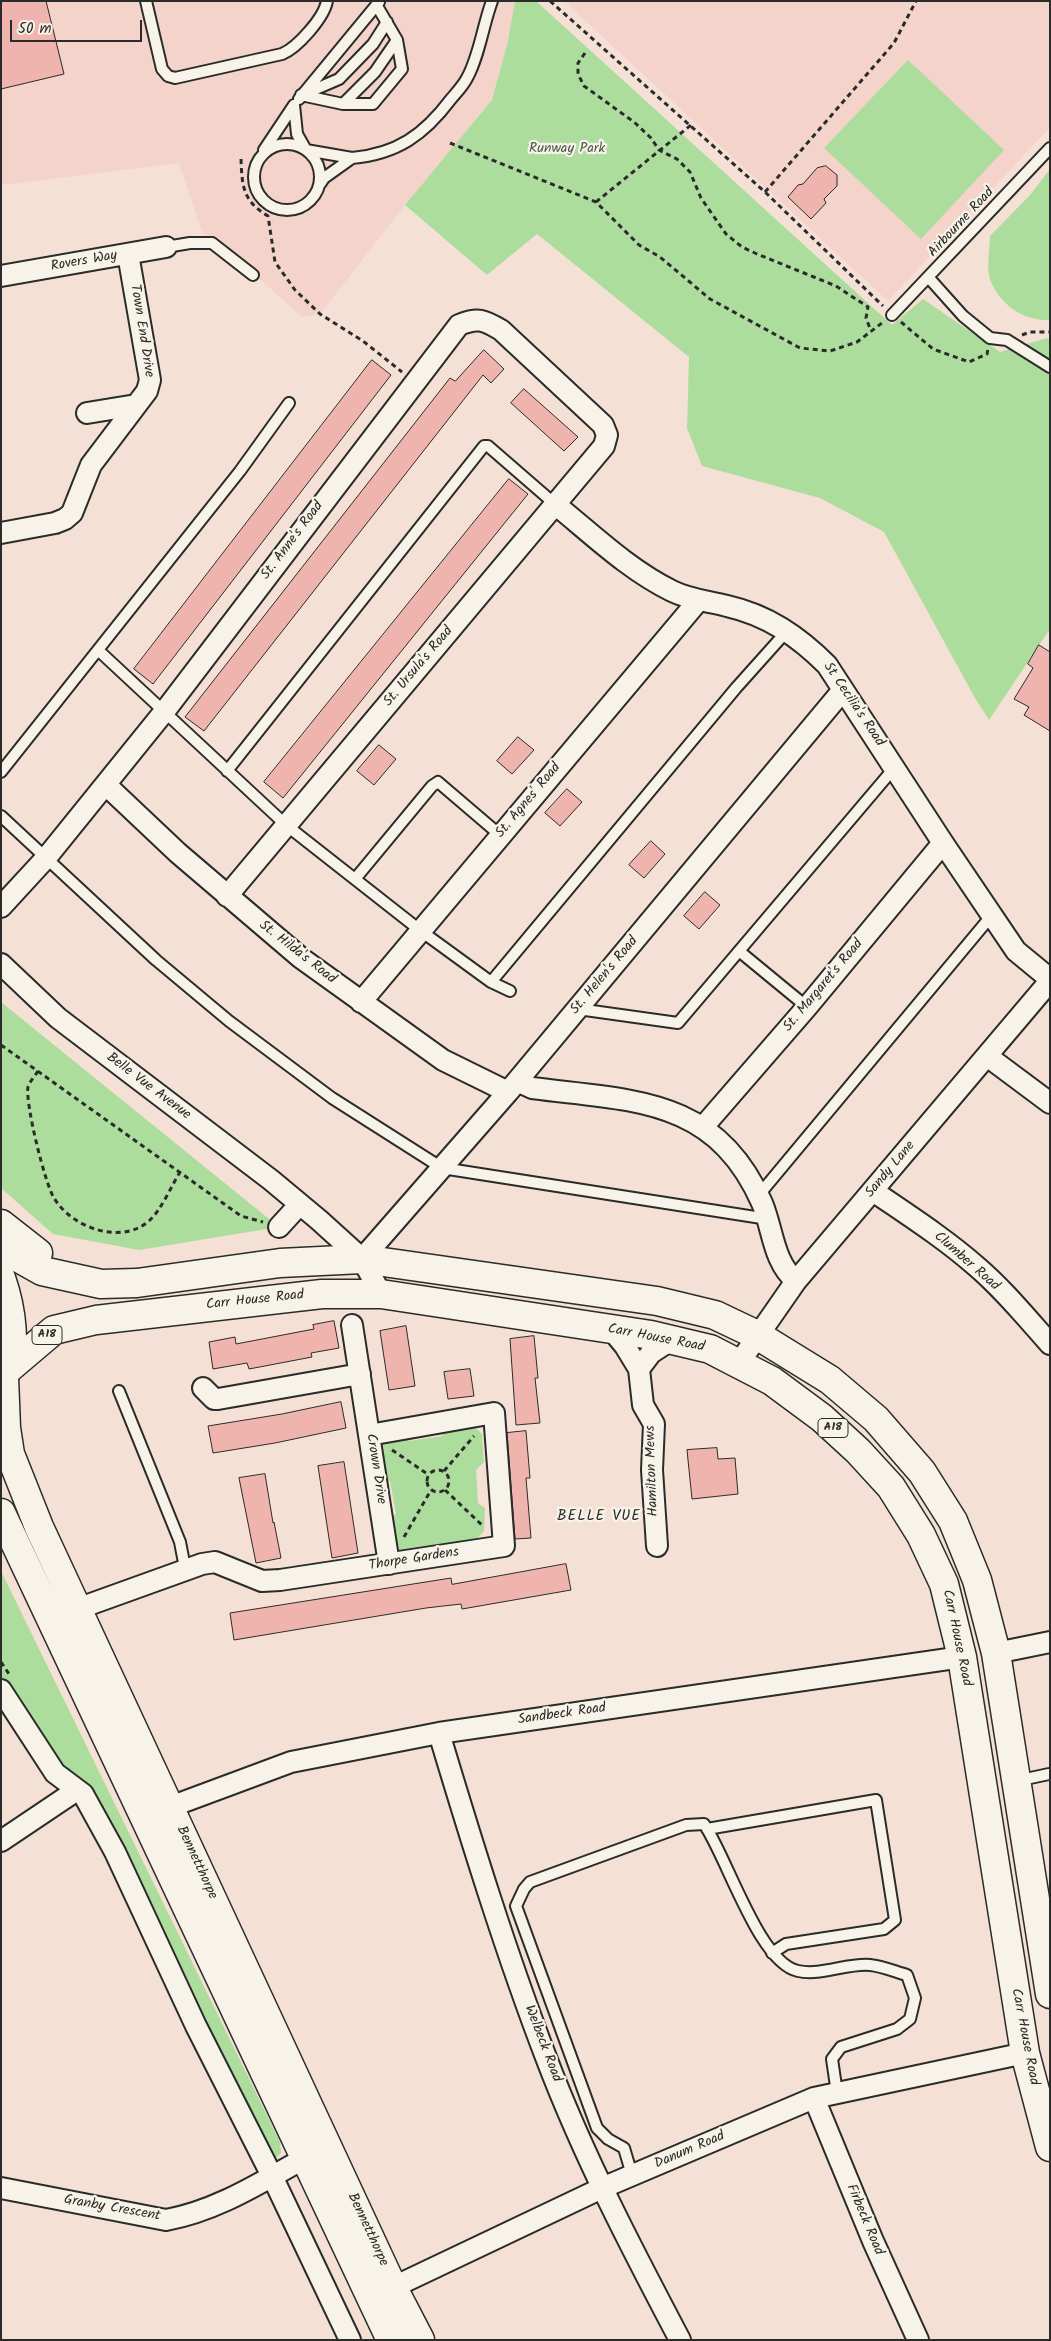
<!DOCTYPE html>
<style>
body{margin:0}
#map{position:relative;width:1051px;height:2341px;overflow:hidden;background:#f5e0d6;font-family:Kalam,sans-serif}
canvas{display:block}
.frame{position:absolute;inset:0;border:2px solid #2b2b2b;pointer-events:none}
.scale{position:absolute;left:10px;top:20px;width:132px;height:22px;box-sizing:border-box;border:2px solid #2b2b2b;border-top:0;padding-left:6px;font-size:15px;line-height:18px;white-space:nowrap;color:#2b2b2b;-webkit-text-stroke:4px #f7f3e8;paint-order:stroke}
</style>
<div id="map">
<canvas width="1051" height="2341"></canvas>
<div class="frame"></div>
<div class="scale">50 m</div>
</div>
<script>
const context = document.querySelector('canvas').getContext('2d');
context.lineJoin = 'round';
function paint(path, color) { context.fillStyle = color; context.fill(path, 'evenodd'); }
function stroke(path, color, width, dash) { context.strokeStyle = color; context.lineWidth = width; context.lineCap = dash ? 'butt' : 'round'; context.setLineDash(dash || []); context.stroke(path); }
function write(font, color, halo, rows, align = 'center') {
  context.font = font + ' Kalam,sans-serif'; context.lineWidth = 4.5; context.setLineDash([]); context.textBaseline = 'middle'; context.strokeStyle = halo; context.fillStyle = color; for (const [text, x, y, turn = 0] of rows) {
    context.save(); context.translate(x, y); context.rotate((+turn || 0) * Math.PI / 180); context.textAlign = isNaN(turn) ? turn : align; if (halo) context.strokeText(text, 0, 0); context.fillText(text, 0, 0); context.restore();
  }
}
const built = new Path2D(`
 M 1,1 L 515,1 L 508,41 L 492,100 L 405,205 L 320,314 L 302,317 L 255,275 L 202,232 L 179,163 L 1,185 Z
 M 564,1 L 1050,1 L 1050,127 L 888,301 Z`);
const green = new Path2D(`
 M 515,1 L 536,1 L 892,325 L 923,299 L 1000,352 L 1047,338 L 1050,340 L 1050,629 L 989,720 L 975,698 L 884,532 L 820,498 L 702,466 L 687,428 L 689,357 L 537,234 L 487,275 L 405,205 L 492,100 L 508,41 Z
 M 908,60 L 1004,150 L 921,239 L 824,148 Z
 M 1050,169 L 1050,320 C 1024,322 998,303 990,279 C 986,267 990,248 990,236 L 1030,195 Z
 M 1,1002 L 279,1227 L 139,1250 L 53,1234 L 1,1188 Z
 M 472,1424 L 482,1434 L 484,1462 L 476,1470 L 478,1503 L 485,1508 L 484,1531 L 469,1548 L 463,1543 L 427,1547 L 424,1553 L 406,1555 L 394,1546 L 388,1519 L 396,1514 L 390,1481 L 380,1479 L 379,1439 L 402,1434 L 409,1441 L 442,1436 L 447,1427 Z
 M 1,1571 L 280,2142 L 281,2153 L 272,2163 L 67,1776 L 1,1676 Z`);
const building = new Path2D(`
 M 1,1 L 46,1 L 64,74 L 1,89 Z
 M 826,166 L 837,175 L 837,186 L 824,199 L 826,203 L 811,219 L 788,197 L 798,185 L 803,184 L 817,168 Z
 M 484,350 L 504,369 L 491,383 L 483,375 L 204,731 L 185,717 L 450,378 L 455,381 Z
 M 372,360 L 391,375 L 153,684 L 134,669 Z
 M 524,389 L 578,437 L 564,451 L 511,403 Z
 M 509,479 L 528,494 L 283,798 L 264,782 Z
 M 1039,645 L 1050,652 L 1050,731 L 1024,715 L 1029,707 L 1014,699 L 1033,668 L 1028,664 Z
 M 518,737 L 534,750 L 512,774 L 497,761 Z
 M 379,745 L 396,759 L 374,785 L 357,771 Z
 M 567,789 L 582,802 L 560,826 L 545,813 Z
 M 651,841 L 665,854 L 644,878 L 629,865 Z
 M 705,892 L 720,905 L 699,929 L 684,916 Z
 M 334,1321 L 339,1348 L 311,1353 L 312,1357 L 249,1369 L 247,1363 L 213,1369 L 209,1342 L 235,1337 L 236,1344 L 314,1329 L 313,1325 Z
 M 406,1326 L 415,1386 L 389,1390 L 380,1331 Z
 M 534,1336 L 538,1378 L 535,1378 L 540,1423 L 516,1425 L 510,1339 Z
 M 470,1369 L 474,1396 L 448,1399 L 444,1372 Z
 M 341,1402 L 346,1428 L 275,1443 L 213,1453 L 208,1426 L 282,1414 Z
 M 526,1431 L 530,1478 L 526,1478 L 531,1538 L 515,1539 L 507,1433 Z
 M 717,1448 L 718,1459 L 735,1458 L 738,1494 L 692,1499 L 687,1450 Z
 M 344,1462 L 358,1553 L 332,1558 L 318,1466 Z
 M 265,1474 L 273,1523 L 274,1522 L 281,1558 L 256,1563 L 239,1478 Z
 M 566,1564 L 571,1590 L 462,1609 L 461,1604 L 426,1608 L 234,1640 L 230,1613 L 451,1578 L 452,1584 Z`);
const path = new Path2D(`
 M 550,1 L 765,192 L 883,306
 M 585,53 L 578,63 L 578,74 L 584,86 L 634,122 L 651,138 L 659,150 L 677,159 L 690,172 L 701,198 L 726,234 L 742,247 L 757,254 L 836,286 L 868,307 L 866,318 L 871,331
 M 450,143 L 596,202 L 639,245 L 660,257 L 710,299 L 800,348 L 830,351 L 857,342 L 882,323
 M 241,159 C 242,187 243,201 268,216 L 275,262 L 295,290 L 320,314 L 363,341 L 402,372
 M 765,192 L 894,43 L 916,1
 M 596,202 L 691,125
 M 901,322 L 933,349 L 969,362 L 987,354 L 988,349
 M 1022,335 L 1030,332 L 1050,332
 M 1,1045 L 241,1216 L 263,1222
 M 38,1071 C 35,1076 30,1081 28,1087 C 25,1103 45,1184 54,1198 C 72,1228 122,1246 150,1220 C 161,1210 172,1185 180,1172
 M 392,1450 L 429,1475
 M427 1481a11 11 0 1 1 22 0a11 11 0 1 1-22 0Z
 M 444,1471 L 474,1436
 M 445,1490 L 484,1527
 M 404,1537 L 431,1490
 M 1,1662 L 9,1674`);
const lane = new Path2D(`
 M 146,1 L 162,69 L 168,76 L 175,78 L 282,54 C 297,48 324,18 327,1
 M 301,95 L 343,104 L 373,104 L 402,69 L 397,40 L 377,6
 M 302,95 L 339,79 L 373,44 L 387,22
 M 299,99 L 379,2
 M 343,104 L 375,72 L 397,40
 M254 177a33 33 0 1 1 66 0a33 33 0 1 1-66 0Z
 M 264,150 L 294,105 L 297,134 L 306,150 L 352,158 L 324,178 L 320,184
 M 352,158 C 397,154 424,135 451,99 C 456,93 463,86 467,78 C 479,57 483,25 492,1
 M 166,247 L 190,243 L 212,243 L 253,275
 M 929,278 L 963,316 L 990,338 L 1007,340 L 1050,367
 M 892,315 L 1050,148
 M 98,650 L 286,825 L 421,931 L 491,982 L 510,991
 M 227,771 L 484,446 L 488,446 L 556,505
 M 1,772 L 240,471 L 289,403
 M 1,816 L 156,960 L 229,1021 L 332,1098 L 442,1168 L 768,1219
 M 355,879 L 432,786 L 438,782 L 500,835
 M 739,951 L 807,1007
 M 491,982 L 736,688 L 787,631
 M 578,1009 L 678,1023 L 895,767
 M 758,1196 L 992,915
 M 119,1391 L 180,1542 L 185,1568
 M 1016,1781 L 1049,1774
 M 707,1829 L 876,1800 L 895,1920 L 884,1929 L 786,1944 L 772,1953
 M 632,2175 L 624,2148 L 608,2139 L 597,2128 L 516,1906 L 524,1889 L 530,1882 L 686,1825 L 704,1824 C 727,1857 759,1963 798,1971 C 821,1976 847,1963 870,1965 C 882,1966 896,1972 907,1975 L 915,1998 L 910,2019 L 897,2029 L 841,2047 L 832,2059 L 837,2093`);
const street = new Path2D(`
 M 1,276 L 166,247
 M 87,413 L 136,405
 M 556,505 C 593,535 629,570 672,591 C 690,600 708,601 727,606 C 767,615 798,636 827,665 L 943,843 L 1016,951 L 1050,979
 M 1,533 L 55,523 L 65,519 L 72,513 L 91,465 L 147,391 L 150,380 L 128,254
 M 106,785 L 178,853 L 301,958 L 443,1060 L 508,1092
 M 1,907 L 46,858 L 164,712 L 459,325 C 478,317 484,320 501,330 L 603,425 L 607,435 L 604,446 L 227,896
 M 1,964 L 58,1018 L 271,1180 L 319,1220 L 362,1259 L 381,1294
 M 361,1002 L 698,601
 M 987,1056 L 1050,1103
 M 517,1081 L 532,1088 C 631,1101 715,1096 762,1203 C 773,1229 773,1262 796,1281
 M 703,1127 L 807,1007 L 943,843
 M 873,1191 C 908,1215 944,1238 976,1266 C 1003,1289 1026,1317 1050,1344
 M 279,1227 L 300,1204
 M 362,1259 L 508,1092 L 843,690
 M 352,1325 L 389,1564
 M 611,1329 L 625,1346 L 639,1369 L 643,1405 L 654,1424 L 652,1470 L 657,1546
 M 739,1363 L 796,1281 L 1050,981
 M 639,1369 L 651,1353 L 671,1340
 M 203,1388 L 214,1399 L 218,1399 L 360,1374
 M 77,1609 L 202,1564 L 215,1562 L 262,1581 L 280,1580 L 504,1546 L 494,1413 L 369,1435
 M 996,1653 L 1050,1642
 M 1,1690 L 55,1773 L 83,1794 L 115,1852 L 196,2026 L 272,2176 L 350,2340
 M 439,1733 C 472,1843 506,1953 547,2060 C 584,2157 632,2249 680,2340
 M 170,1807 L 291,1762 L 439,1733 L 962,1657
 M 1,1841 L 77,1790
 M 814,2098 L 873,2241 L 918,2340
 M 1,2188 L 166,2220 C 221,2210 267,2178 316,2152
 M 381,2293 L 602,2188 L 814,2098 L 1025,2053`);
const secondary = new Path2D(`
 M 4,1377 L 6,1428 L 10,1454 L 39,1527 L 393,2288 L 420,2340
 M 1,1513 L 391,2340`);
const highway = new Path2D(`
 M 1,1224 L 38,1253
 M 1,1248 L 42,1271 L 101,1284 L 137,1283 L 280,1263 L 362,1259 L 657,1301 L 715,1315 L 757,1335 L 830,1380 L 876,1419 L 922,1472 L 953,1521 L 977,1580 L 996,1653 L 1050,1994
 M 1,1278 C 11,1307 18,1348 4,1377
 M 8,1369 L 54,1330 L 96,1320 L 322,1294 L 381,1294 L 651,1335 L 710,1349 L 772,1381 L 822,1418 L 858,1451 L 891,1487 L 921,1535 L 944,1584 L 962,1657 L 1025,2053 L 1050,2147`);
const shields = [
 [47,1335,30],
 [833,1428,30]
];
const shieldNames = [
 ["A18",47,1335],
 ["A18",833,1428]
];
const parkNames = [
 ["Runway Park",567,150]
];
const streetNames = [
 ["Airbourne Road",962,223,-47],
 ["Rovers Way",84,262,-10],
 ["Town End Drive",141,331,81],
 ["St. Anne's Road",293,541,-53],
 ["St. Ursula's Road",419,667,-50],
 ["St Cecilia's Road",853,705,56],
 ["St. Agnes' Road",529,801,-50],
 ["St. Hilda's Road",297,953,38],
 ["St. Helen's Road",605,976,-50],
 ["St. Margaret's Road",824,986,-50],
 ["Belle Vue Avenue",148,1087,37],
 ["Sandy Lane",891,1170,-50],
 ["Clumber Road",966,1262,41],
 ["Carr House Road",255,1301,-6],
 ["Carr House Road",656,1339,11],
 ["Crown Drive",375,1469,81],
 ["Hamilton Mews",653,1471,-92],
 ["Thorpe Gardens",414,1560,-9],
 ["Carr House Road",956,1638,78],
 ["Sandbeck Road",562,1715,-8],
 ["Bennetthorpe",196,1863,65],
 ["Carr House Road",1024,2037,79],
 ["Welbeck Road",542,2044,69],
 ["Danum Road",690,2151,-23],
 ["Granby Crescent",112,2209,10],
 ["Firbeck Road",864,2220,67],
 ["Bennetthorpe",367,2230,65]
];
const neighbourhoodNames = [
 ["BELLE VUE",599,1517]
];
paint(built, '#f3d3ca');
paint(green, '#addd9d');
paint(building, '#efb4ad');
stroke(building, '#2b2b2b', 1);
stroke(lane, '#2b2b2b', 14);
stroke(street, '#2b2b2b', 24);
stroke(secondary, '#2b2b2b', 31);
stroke(highway, '#2b2b2b', 31);
stroke(path, '#2b2b2b', 3, [5, 4]);
stroke(lane, '#f7f3e8', 10);
stroke(street, '#f7f3e8', 20);
stroke(secondary, '#f7f3e8', 28);
stroke(highway, '#f7f3e8', 28);
for (const [x, y, w] of shields) { const box = new Path2D(); box.roundRect(x - w / 2, y - 9.5, w, 19, 4); context.fillStyle = '#f7f3e8'; context.fill(box); stroke(box, '#2b2b2b', 1); }
write('bold 12px', '#2b2b2b', null, shieldNames);
write('14px', '#4c5848', '#f7f3e8', parkNames);
write('14px', '#2b2b2b', '#f7f3e8', streetNames);
context.letterSpacing = '1px';
write('15px', '#2b2b2b', '#f7f3e8', neighbourhoodNames);
context.letterSpacing = '0px';
</script>
